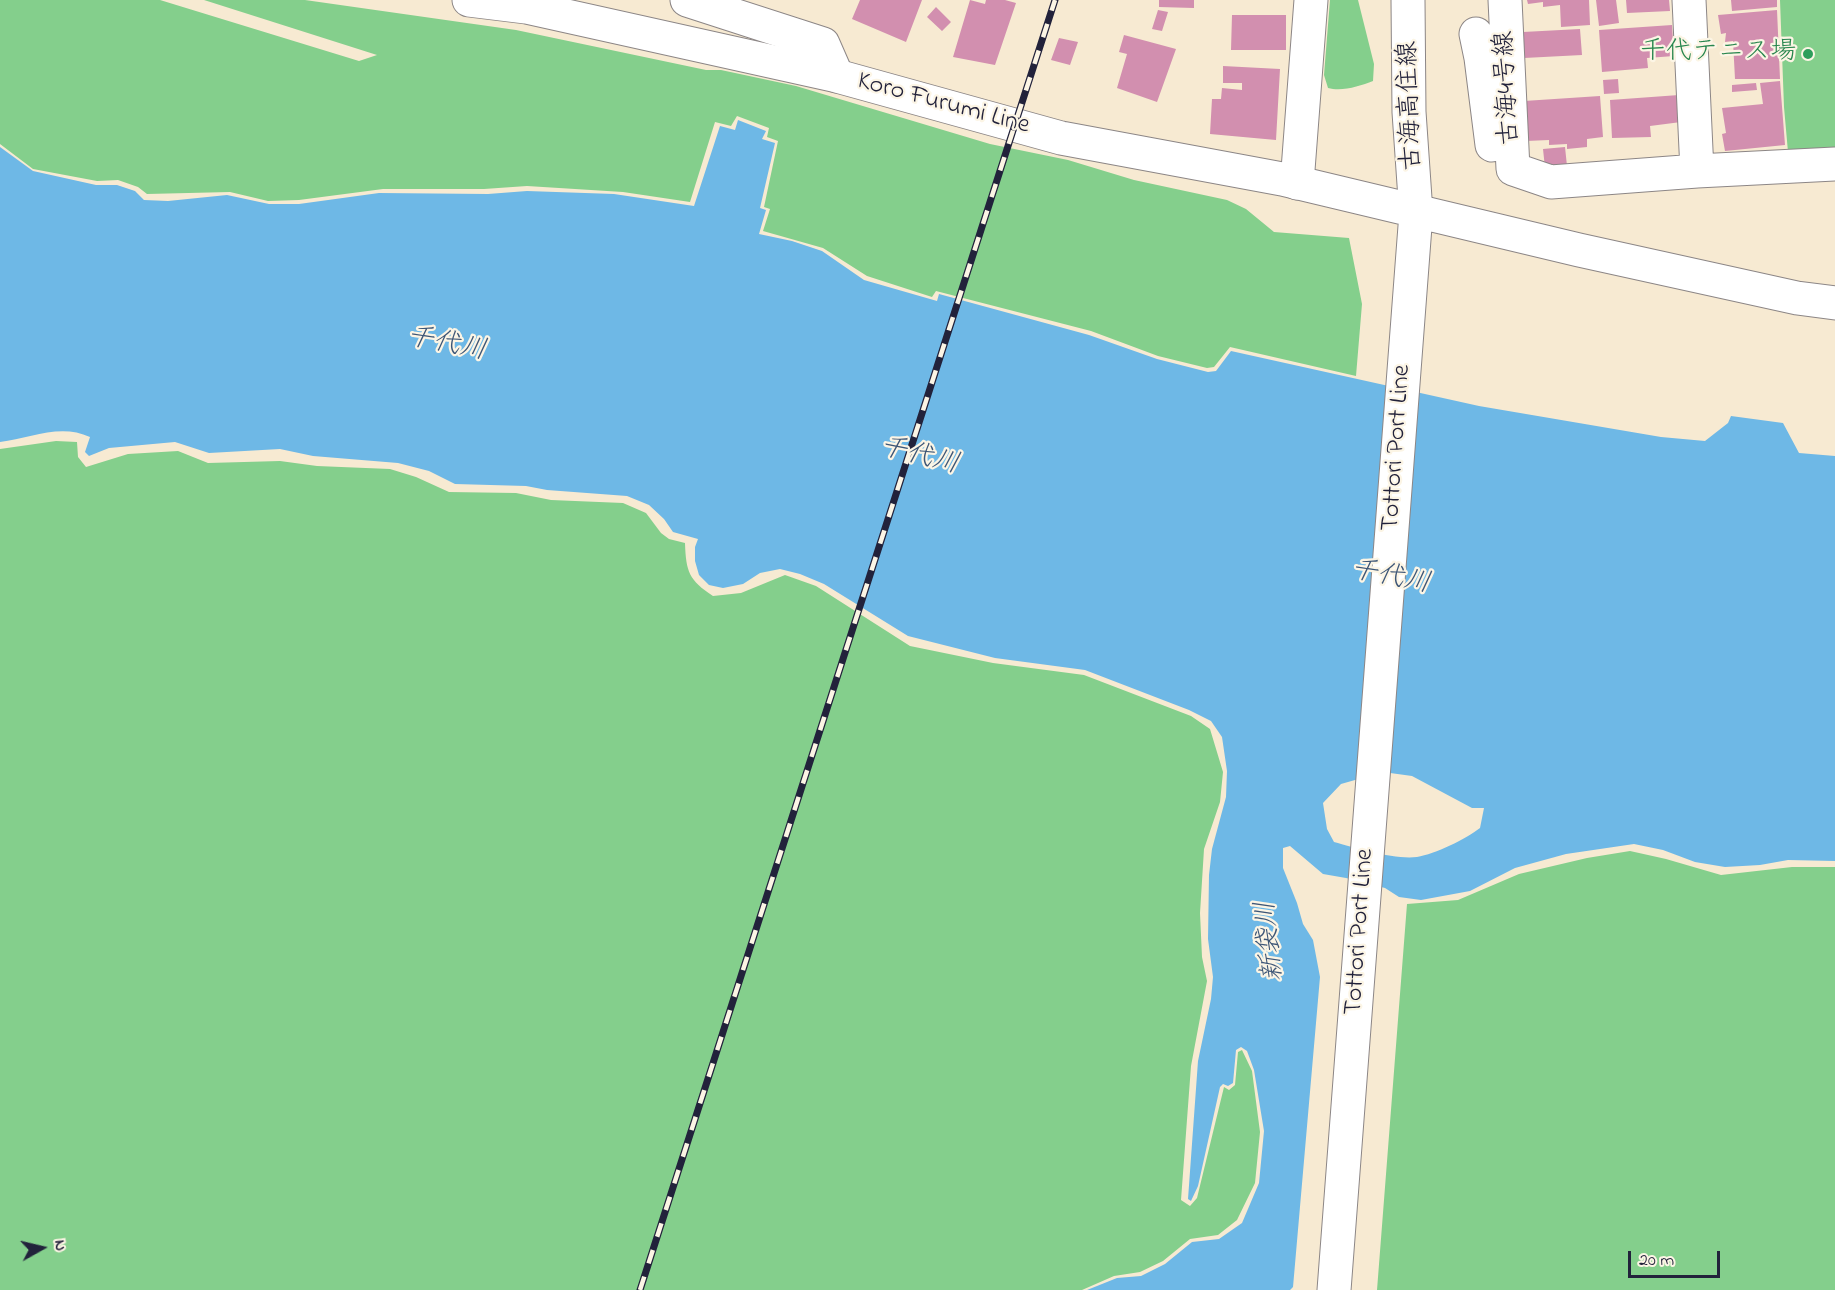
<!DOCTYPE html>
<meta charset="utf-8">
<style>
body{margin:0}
#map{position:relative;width:1835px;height:1290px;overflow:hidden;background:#f7ead2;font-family:"Indie Flower",sans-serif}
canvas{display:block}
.north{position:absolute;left:12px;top:1218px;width:60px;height:60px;-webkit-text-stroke:4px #fcf5e5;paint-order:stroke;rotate:82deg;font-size:16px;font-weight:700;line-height:24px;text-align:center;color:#22223b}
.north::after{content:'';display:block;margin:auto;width:21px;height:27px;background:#22223b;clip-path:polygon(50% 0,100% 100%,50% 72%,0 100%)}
.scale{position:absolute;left:1628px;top:1251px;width:92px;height:27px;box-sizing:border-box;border:3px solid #22223b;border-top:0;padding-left:8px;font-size:18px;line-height:21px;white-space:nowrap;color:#22223b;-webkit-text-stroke:4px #fcf5e5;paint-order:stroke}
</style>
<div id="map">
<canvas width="1835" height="1290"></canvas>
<div class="north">N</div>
<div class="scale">20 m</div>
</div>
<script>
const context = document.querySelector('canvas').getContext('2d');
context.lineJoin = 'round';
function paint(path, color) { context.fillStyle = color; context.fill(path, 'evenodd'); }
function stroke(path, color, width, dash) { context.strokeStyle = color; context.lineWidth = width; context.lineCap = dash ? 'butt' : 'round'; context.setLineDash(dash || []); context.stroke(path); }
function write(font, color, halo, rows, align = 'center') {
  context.font = font + ' "Indie Flower","Klee One",sans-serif'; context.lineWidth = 4.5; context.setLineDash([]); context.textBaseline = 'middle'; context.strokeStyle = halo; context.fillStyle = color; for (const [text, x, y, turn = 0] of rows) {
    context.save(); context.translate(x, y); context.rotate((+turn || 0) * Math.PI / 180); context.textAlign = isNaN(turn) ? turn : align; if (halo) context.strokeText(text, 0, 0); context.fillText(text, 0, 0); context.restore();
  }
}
const green = new Path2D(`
 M 0,0 L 160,0 L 359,61 L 377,55 L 204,0 L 305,0 L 516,30 L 706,70 L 721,70 L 796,86 L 990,144 L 1068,160 L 1134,180 L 1227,200 L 1246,209 L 1274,232 L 1349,238 L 1362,304 L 1356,376 L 1230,347 L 1214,367 L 1207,368 L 1158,356 L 1091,331 L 936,291 L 932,297 L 867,276 L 823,248 L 763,231 L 770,209 L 764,207 L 778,141 L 767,137 L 769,128 L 737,116 L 731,126 L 715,122 L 690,202 L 623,192 L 527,186 L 484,189 L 383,189 L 299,200 L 268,201 L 230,192 L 147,194 L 138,187 L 118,180 L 97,181 L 33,169 L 0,144 Z
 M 1330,0 L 1358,0 L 1374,64 L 1373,81 C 1360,86 1342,92 1328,88 L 1324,75 Z
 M 1780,0 L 1835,0 L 1835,148 L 1788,152 L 1784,107 Z
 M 56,441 L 77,442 L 78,457 L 86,467 L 128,454 L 178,451 L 208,463 L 280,461 L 317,466 L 390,469 L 416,477 L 449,492 L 516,493 L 551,500 L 623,503 L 646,513 L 661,533 L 669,539 L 685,543 C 686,572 689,580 713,596 L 741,593 L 785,575 L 816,586 L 910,646 L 993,663 L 1084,675 L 1191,716 L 1210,729 L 1223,772 L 1220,802 L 1204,849 L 1200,913 L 1202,957 L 1207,981 L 1191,1066 L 1181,1200 L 1190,1206 L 1197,1198 L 1224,1087 L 1229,1090 L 1235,1085 L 1238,1052 L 1242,1050 L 1252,1071 L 1260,1132 L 1255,1183 L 1237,1220 L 1218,1235 L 1190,1239 L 1163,1261 L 1140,1272 L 1114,1276 L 1082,1290 L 0,1290 L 0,449 Z
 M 1630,851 L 1666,859 L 1721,875 L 1792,867 L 1835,867 L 1835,1290 L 1377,1290 L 1407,904 L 1458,900 L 1519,874 L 1587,858 Z`);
const water = new Path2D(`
 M 738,120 L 766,131 L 762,139 L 775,143 L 760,208 L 766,210 L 759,234 L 792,241 L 822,251 L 864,280 L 937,301 L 939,294 L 1089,335 L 1157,359 L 1208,372 L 1216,371 L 1231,351 L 1479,406 L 1661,437 L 1705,441 L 1728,423 L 1731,416 L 1783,423 L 1799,453 L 1835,456 L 1835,861 L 1788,860 L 1760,865 L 1725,867 L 1695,862 L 1663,850 L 1634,844 L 1566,854 L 1515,868 L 1470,891 L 1421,900 L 1399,897 L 1385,888 L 1346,878 L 1323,874 L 1290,846 L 1283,848 L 1283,868 L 1297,903 L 1303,924 L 1313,940 L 1320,977 L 1293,1287 L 1290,1290 L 1087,1290 L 1117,1278 L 1141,1276 L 1165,1264 L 1192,1242 L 1219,1239 L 1242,1223 L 1259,1183 L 1264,1131 L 1254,1070 L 1247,1051 L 1241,1047 L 1236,1050 L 1233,1083 L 1228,1086 L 1223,1084 L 1220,1087 L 1198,1186 L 1191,1201 L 1188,1199 L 1198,1061 L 1211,999 L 1213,977 L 1208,939 L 1209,875 L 1212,849 L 1226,797 L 1227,771 L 1222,737 L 1211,721 L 1189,710 L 1085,670 L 995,658 L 908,636 L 824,584 L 800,574 L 780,569 L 760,573 L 743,584 L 723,588 L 709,585 L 699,575 L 695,561 L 695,547 L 698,539 L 673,532 L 664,519 L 649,505 L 627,496 L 547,490 L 526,486 L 455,484 L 429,471 L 398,463 L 313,456 L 280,449 L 209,453 L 175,442 L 109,448 L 89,456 L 85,452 L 90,437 C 61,423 30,438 0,442 L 0,147 L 33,171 L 96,185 L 117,185 L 135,191 L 144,200 L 168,201 L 227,195 L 269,204 L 299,204 L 379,193 L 488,194 L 527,191 L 614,194 L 694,206 L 720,126 L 735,130 ZM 1383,772 L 1412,776 L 1472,808 L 1484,808 L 1480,828 C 1466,839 1435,854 1417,857 C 1395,860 1356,848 1334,842 L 1327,829 L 1323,803 L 1341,784 Z`);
const building = new Path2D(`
 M 860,0 L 922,0 L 906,42 L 852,19 Z
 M 970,0 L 985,4 L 986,0 L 1005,0 L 1016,3 L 995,65 L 953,57 Z
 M 1159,0 L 1194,0 L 1194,8 L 1159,7 Z
 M 1527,0 L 1589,0 L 1590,25 L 1561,27 L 1560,5 L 1543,7 L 1543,2 L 1528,4 Z
 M 1596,0 L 1616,0 L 1619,23 L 1599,26 Z
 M 1626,0 L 1669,0 L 1670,11 L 1627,13 Z
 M 1731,0 L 1777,0 L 1777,7 L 1732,11 Z
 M 936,7 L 951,22 L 942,31 L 927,17 Z
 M 1158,10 L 1168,12 L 1162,31 L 1152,29 Z
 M 1777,10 L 1780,79 L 1735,79 L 1733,41 L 1725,42 L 1726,33 L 1721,34 L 1718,15 Z
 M 1232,15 L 1286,15 L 1286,50 L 1231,50 Z
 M 1672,25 L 1674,56 L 1647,58 L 1648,68 L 1602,72 L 1599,30 Z
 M 1580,29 L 1582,55 L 1524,58 L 1523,32 Z
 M 1124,35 L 1176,49 L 1157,102 L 1117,88 L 1127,54 L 1119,52 Z
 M 1059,38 L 1078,42 L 1070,65 L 1051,60 Z
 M 1223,66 L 1280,69 L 1276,140 L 1210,134 L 1212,99 L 1221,99 L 1222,88 L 1242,90 L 1242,83 L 1223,83 Z
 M 1618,79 L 1619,93 L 1604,94 L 1603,80 Z
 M 1780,81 L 1785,145 L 1725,151 L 1722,134 L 1726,133 L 1722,108 L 1763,104 L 1760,83 Z
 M 1756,83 L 1757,90 L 1732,92 L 1732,85 Z
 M 1679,95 L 1681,122 L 1650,126 L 1651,137 L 1612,138 L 1610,100 Z
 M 1600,96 L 1603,137 L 1587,139 L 1587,147 L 1567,149 L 1567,144 L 1549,145 L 1549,140 L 1526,141 L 1524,101 Z
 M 1565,147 L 1567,166 L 1545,168 L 1543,149 Z`);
const minor = new Path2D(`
 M 687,0 L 823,44 L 837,76
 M 1408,0 L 1409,112 L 1416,213
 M 1505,0 L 1513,169 L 1551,182 L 1697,171 L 1835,164
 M 1689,0 L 1697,171
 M 1476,34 L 1481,58 L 1492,145
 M 1297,183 L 1311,0`);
const major = new Path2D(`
 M 469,0 L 526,7 L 837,76 L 1061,138 L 1282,179 L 1579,250 L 1797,298 L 1835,303
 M 1334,1290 L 1416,213`);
const rail = new Path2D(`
 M 640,1290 L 1055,0`);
const markers = [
 [1808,54,6,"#2e9e5b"]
];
const leisureNames = [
 ["千代テニス場",1796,54]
];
const streetNames = [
 ["古海4号線",1509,88,-93],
 ["Koro Furumi Line",943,105,15],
 ["古海高住線",1412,106,-92],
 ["Tottori Port Line",1398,448,-86],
 ["Tottori Port Line",1361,932,-86]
];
const waterNames = [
 ["千代川",446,346,11],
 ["千代川",919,458,14],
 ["千代川",1390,579,11],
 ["新袋川",1272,941,-96]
];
paint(green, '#84cf8c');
paint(water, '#6eb8e6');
paint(building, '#d28faf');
stroke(minor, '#8c8686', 35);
stroke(major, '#8c8686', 35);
stroke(minor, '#fff', 33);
stroke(major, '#fff', 33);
stroke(rail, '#22223b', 7);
stroke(rail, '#fcf5e5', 4.5, [14]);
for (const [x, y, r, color] of markers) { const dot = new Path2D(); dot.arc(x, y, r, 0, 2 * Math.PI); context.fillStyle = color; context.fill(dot); stroke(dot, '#fcf5e5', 2); }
write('26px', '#27864d', '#fcf5e5', leisureNames, 'right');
write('26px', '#22223b', '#fcf5e5', streetNames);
write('italic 27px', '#3d5677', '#fcf5e5', waterNames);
</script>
